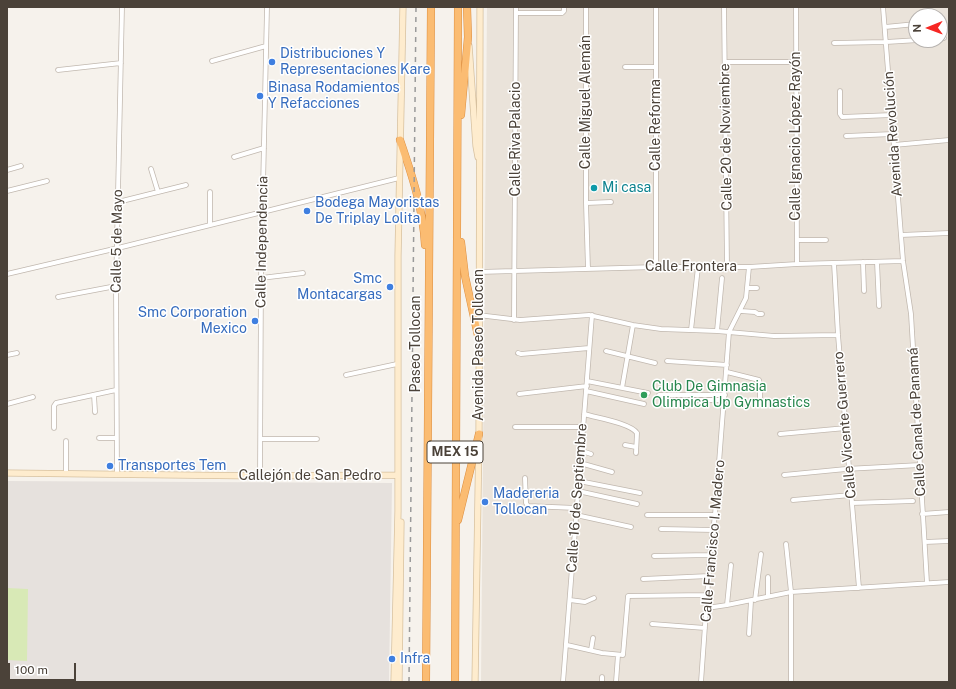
<!DOCTYPE html>
<meta charset="utf-8">
<style>
body{margin:0}
#map{position:relative;width:956px;height:689px;overflow:hidden;background:#f6f2ec;font-family:"Public Sans",sans-serif}
canvas{display:block}
.frame{position:absolute;inset:0;border:8px solid #4b4239;pointer-events:none}
.north{position:absolute;left:908px;top:8px;width:40px;height:40px;box-sizing:border-box;background:#fff;border:1px solid #b7b3b0;border-radius:50%;rotate:269deg;font-size:11px;font-weight:700;line-height:16px;text-align:center;color:#4b4239}
.north::after{content:'';display:block;margin:auto;width:14px;height:18px;background:#f62723;clip-path:polygon(50% 0,100% 100%,50% 72%,0 100%)}
.scale{position:absolute;left:8px;top:663px;width:68px;height:18px;box-sizing:border-box;border:2px solid #4b4239;border-top:0;padding-left:5px;font-size:12px;line-height:14px;white-space:nowrap;color:#4b4239;-webkit-text-stroke:3px #fff;paint-order:stroke}
</style>
<div id="map">
<canvas width="956" height="689"></canvas>
<div class="frame"></div>
<div class="north">N</div>
<div class="scale">100 m</div>
</div>
<script>
const context = document.querySelector('canvas').getContext('2d');
context.lineJoin = 'round';
function paint(path, color) { context.fillStyle = color; context.fill(path, 'evenodd'); }
function stroke(path, color, width, dash) { context.strokeStyle = color; context.lineWidth = width; context.lineCap = dash ? 'butt' : 'round'; context.setLineDash(dash || []); context.stroke(path); }
function write(font, color, halo, rows, align = 'center') {
  context.font = font + ' "Public Sans",sans-serif'; context.lineWidth = 3; context.setLineDash([]); context.textBaseline = 'middle'; context.strokeStyle = halo; context.fillStyle = color; for (const [text, x, y, turn = 0] of rows) {
    context.save(); context.translate(x, y); context.rotate((+turn || 0) * Math.PI / 180); context.textAlign = isNaN(turn) ? turn : align; if (halo) context.strokeText(text, 0, 0); context.fillText(text, 0, 0); context.restore();
  }
}
const residential = new Path2D(`
 M 487,7 L 949,7 L 949,682 L 481,682 ZM 916,16 L 940,16 L 940,40 L 916,40 Z`);
const industrial = new Path2D(`
 M 7,481 L 392,483 L 389,682 L 7,682 Z`);
const green = new Path2D(`
 M 7,588 L 28,589 L 27,661 L 7,660 Z`);
const street = new Path2D(`
 M 586,7 L 586,203 L 588,269
 M 724,7 L 727,267
 M 796,7 L 797,264
 M 883,7 L 903,261 L 911,314 L 927,583
 M 516,13 L 562,13 L 564,11 L 564,7
 M 885,27 L 916,24
 M 940,39 L 944,38
 M 834,43 L 886,42 L 919,40
 M 212,61 L 266,46
 M 725,62 L 795,62
 M 625,67 L 656,67
 M 58,70 L 121,63
 M 840,91 L 840,114 L 842,117 L 892,115
 M 846,136 L 893,134
 M 894,145 L 949,140
 M 234,157 L 264,148
 M 151,169 L 158,192
 M 7,170 L 21,166
 M 7,191 L 47,181
 M 118,202 L 186,185
 M 586,203 L 611,202
 M 210,225 L 210,192
 M 901,235 L 949,233
 M 797,240 L 826,240
 M 863,262 L 864,291
 M 877,262 L 879,306
 M 834,263 L 838,335 L 859,588
 M 656,267 L 656,7
 M 479,272 L 656,267 L 749,267 L 797,264 L 903,261
 M 7,274 L 118,248 L 399,178
 M 261,278 L 303,273
 M 748,288 L 757,288
 M 58,297 L 116,286
 M 741,311 L 755,312 L 758,314 L 762,314
 M 478,315 L 520,320 L 589,315 L 633,325 L 661,329 L 717,331 L 774,336 L 838,335
 M 514,320 L 516,7
 M 691,330 L 698,267
 M 717,331 L 722,278
 M 606,351 L 655,363
 M 518,353 L 521,354 L 589,348
 M 7,355 L 17,353
 M 667,361 L 727,365
 M 727,372 L 759,380 L 760,384 L 760,405
 M 346,375 L 397,364
 M 587,381 L 648,393
 M 622,388 L 633,325
 M 586,391 L 644,404
 M 519,394 L 587,386
 M 94,395 L 95,412
 M 725,400 L 662,400 L 659,396 L 659,395 L 725,395
 M 7,404 L 33,397
 M 584,414 C 597,418 630,423 637,433 L 636,453
 M 515,427 L 583,427
 M 54,428 L 54,406 L 56,403 L 116,390
 M 780,434 L 846,428
 M 99,438 L 116,438
 M 261,439 L 317,439
 M 625,445 L 636,447
 M 582,451 L 591,454
 M 580,463 L 612,472
 M 66,473 L 66,441
 M 117,474 L 116,286 L 122,7
 M 784,475 L 846,469 L 920,465
 M 260,476 L 261,278 L 267,7
 M 525,478 L 526,503 L 528,506 L 576,508
 M 579,481 L 640,493
 M 578,491 L 637,504
 M 793,500 L 851,495
 M 852,503 L 913,501
 M 922,514 L 949,512
 M 576,515 L 631,527
 M 647,515 L 715,515
 M 661,529 L 714,530
 M 925,542 L 949,541
 M 786,544 L 791,592 L 791,682
 M 654,556 L 710,555
 M 768,577 L 768,596
 M 643,579 L 709,576
 M 570,600 L 585,602 L 594,598
 M 755,600 L 761,554
 M 727,605 L 731,565
 M 707,608 L 727,605 L 791,592 L 949,582
 M 652,624 L 705,628
 M 749,634 L 751,601
 M 567,645 L 602,653 L 623,655 L 628,596 L 708,595
 M 591,650 L 593,638
 M 563,682 L 592,315
 M 602,682 L 602,677
 M 616,682 L 618,655
 M 701,682 L 710,555 L 715,515 L 729,332 L 746,298 L 749,267`);
const secondary = new Path2D(`
 M 469,46 L 476,146 L 478,157
 M 7,473 L 260,476 L 397,475
 M 394,682 L 398,511 L 398,256 L 403,7
 M 399,682 L 401,522
 M 475,682 L 479,434 L 480,7`);
const highway = new Path2D(`
 M 461,115 L 468,37 L 467,7
 M 400,140 C 412,175 423,208 425,245
 M 461,242 L 465,276 L 478,336
 M 458,520 L 479,434
 M 426,682 L 431,7
 M 455,682 L 458,7`);
const rail = new Path2D(`
 M 409,682 L 416,7`);
const markers = [
 [272,62,4,"#3f7fe0"],
 [260,96,4,"#3f7fe0"],
 [594,188,4,"#0f9aa8"],
 [307,211,4,"#3f7fe0"],
 [390,287,4,"#3f7fe0"],
 [255,321,4,"#3f7fe0"],
 [644,395,4,"#2e9e5b"],
 [110,466,4,"#3f7fe0"],
 [485,502,4,"#3f7fe0"],
 [392,659,4,"#3f7fe0"]
];
const shields = [
 [455,452,56]
];
const shieldNames = [
 ["MEX 15",455,452]
];
const shopNames = [
 ["Distribuciones Y",280,54],
 ["Representaciones Kare",280,70],
 ["Binasa Rodamientos",268,88],
 ["Y Refacciones",268,104],
 ["Bodega Mayoristas",315,203],
 ["De Triplay Lolita",315,219],
 ["Smc",382,279,"right"],
 ["Montacargas",382,295,"right"],
 ["Smc Corporation",247,313,"right"],
 ["Mexico",247,329,"right"],
 ["Transportes Tem",118,466],
 ["Madereria",493,494],
 ["Tollocan",493,510],
 ["Infra",400,659]
];
const streetNames = [
 ["Calle Miguel Alemán",586,102,-90],
 ["Calle Reforma",656,125,-90],
 ["Avenida Revolución",893,134,-94],
 ["Calle Ignacio López Rayón",796,136,-90],
 ["Calle 20 de Noviembre",726,137,-91],
 ["Calle Riva Palacio",516,139,-90],
 ["Calle 5 de Mayo",117,241,-89],
 ["Calle Independencia",262,242,-89],
 ["Calle Frontera",691,267],
 ["Paseo Tollocan",416,344,-90],
 ["Avenida Paseo Tollocan",479,345,-90],
 ["Calle Canal de Panamá",917,422,-93],
 ["Calle Vicente Guerrero",845,425,-95],
 ["Callejón de San Pedro",310,476],
 ["Calle 16 de Septiembre",577,498,-86],
 ["Calle Francisco I. Madero",713,541,-85]
];
const cultureNames = [
 ["Mi casa",602,188]
];
const leisureNames = [
 ["Club De Gimnasia",652,387],
 ["Olimpica Up Gymnastics",652,403]
];
paint(residential, '#eae3da');
paint(industrial, '#e6e1dd');
paint(green, '#d8e9b6');
stroke(street, '#c1b8af', 5.5);
stroke(secondary, '#d7c19f', 7);
stroke(highway, '#dc8e40', 8);
stroke(street, '#fff', 4);
stroke(secondary, '#feecce', 5.5);
stroke(highway, '#fbbc72', 7);
stroke(rail, '#9a9a9a', 1.5, [5, 5]);
for (const [x, y, r, color] of markers) { const dot = new Path2D(); dot.arc(x, y, r, 0, 2 * Math.PI); context.fillStyle = color; context.fill(dot); stroke(dot, '#fff', 1.5); }
for (const [x, y, w] of shields) { const box = new Path2D(); box.roundRect(x - w / 2, y - 11, w, 22, 3); context.fillStyle = '#fff'; context.fill(box); stroke(box, '#4b4239', 1); }
write('bold 13px', '#4b4239', null, shieldNames);
write('14px', '#366cbe', '#fff', shopNames, 'left');
write('14px', '#4b4239', '#fff', streetNames);
write('14px', '#0d838f', '#fff', cultureNames, 'left');
write('14px', '#27864d', '#fff', leisureNames, 'left');
</script>
